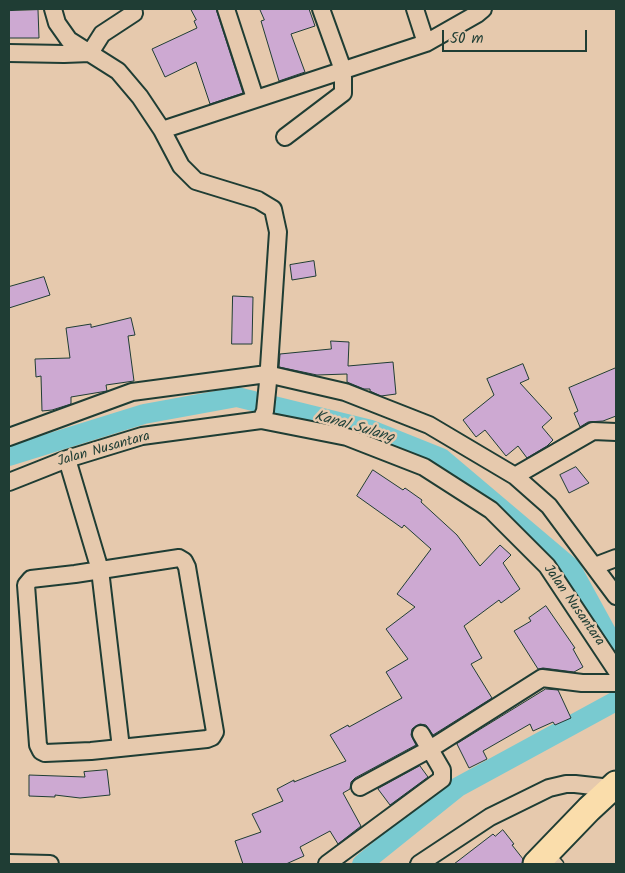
<!DOCTYPE html>
<style>
body{margin:0}
#map{position:relative;width:625px;height:873px;overflow:hidden;background:#e6c9ad;font-family:Kalam,sans-serif}
canvas{display:block}
.frame{position:absolute;inset:0;border:10px solid #1f3d34;pointer-events:none}
.scale{position:absolute;left:442px;top:30px;width:145px;height:22px;box-sizing:border-box;border:2px solid #1f3d34;border-top:0;padding-left:6px;font-size:15px;line-height:18px;white-space:nowrap;color:#1f3d34;-webkit-text-stroke:4px #e6c9ad;paint-order:stroke}
</style>
<div id="map">
<canvas width="625" height="873"></canvas>
<div class="frame"></div>
<div class="scale">50 m</div>
</div>
<script>
const context = document.querySelector('canvas').getContext('2d');
context.lineJoin = 'round';
function stroke(path, color, width, dash) { context.strokeStyle = color; context.lineWidth = width; context.lineCap = dash ? 'butt' : 'round'; context.setLineDash(dash || []); context.stroke(path); }
function paint(path, color) { context.fillStyle = color; context.fill(path, 'evenodd'); }
function write(font, color, halo, rows, align = 'center') {
  context.font = font + ' Kalam,sans-serif'; context.lineWidth = 5; context.setLineDash([]); context.textBaseline = 'middle'; context.strokeStyle = halo; context.fillStyle = color; for (const [text, x, y, turn = 0] of rows) {
    context.save(); context.translate(x, y); context.rotate((+turn || 0) * Math.PI / 180); context.textAlign = isNaN(turn) ? turn : align; if (halo) context.strokeText(text, 0, 0); context.fillText(text, 0, 0); context.restore();
  }
}
const canal = new Path2D(`
 M 9,456 L 144,414 L 237,397 L 371,430 L 441,458 L 571,568 L 616,650
 M 362,864 L 458,787 L 616,701`);
const building = new Path2D(`
 M 191,9 L 216,9 L 243,93 L 210,104 L 196,62 L 165,77 L 152,49 L 197,28 L 194,21 L 196,20 Z
 M 260,9 L 309,9 L 315,26 L 291,34 L 305,72 L 279,81 L 261,21 L 264,20 Z
 M 38,10 L 39,38 L 9,38 L 9,11 Z
 M 314,261 L 316,276 L 292,280 L 290,265 Z
 M 44,277 L 50,295 L 9,308 L 9,287 Z
 M 233,296 L 253,297 L 252,344 L 232,344 Z
 M 131,318 L 135,335 L 128,336 L 134,381 L 106,385 L 107,391 L 71,397 L 71,404 L 52,410 L 42,411 L 41,376 L 36,377 L 35,359 L 70,358 L 66,328 L 91,324 L 91,327 Z
 M 331,341 L 349,342 L 348,366 L 393,362 L 396,394 L 381,396 L 370,391 L 370,389 L 364,389 L 347,382 L 347,374 L 317,375 L 279,367 L 280,354 L 331,349 Z
 M 523,364 L 529,379 L 520,383 L 552,418 L 542,427 L 553,440 L 547,446 L 527,458 L 518,446 L 506,456 L 485,430 L 476,437 L 463,420 L 494,395 L 487,379 Z
 M 616,368 L 616,416 L 603,421 L 588,422 L 580,427 L 574,413 L 578,411 L 569,388 Z
 M 576,467 L 589,483 L 569,493 L 560,475 Z
 M 373,470 L 403,490 L 405,488 L 422,500 L 421,502 L 457,535 L 480,566 L 500,545 L 511,555 L 503,563 L 520,589 L 501,603 L 499,600 L 464,626 L 482,658 L 471,664 L 492,698 L 433,735 L 426,725 L 420,724 L 416,726 L 412,729 L 411,735 L 416,745 L 355,778 L 351,782 L 350,789 L 343,793 L 361,826 L 338,844 L 330,831 L 300,847 L 304,856 L 286,864 L 243,864 L 235,841 L 261,832 L 252,814 L 283,801 L 277,789 L 294,780 L 294,782 L 346,761 L 330,735 L 348,725 L 349,727 L 402,698 L 386,672 L 408,659 L 386,629 L 415,607 L 397,594 L 431,549 L 404,525 L 402,528 L 357,496 Z
 M 546,606 L 575,648 L 573,649 L 583,667 L 574,672 L 543,668 L 538,669 L 514,631 L 531,621 L 529,618 Z
 M 546,689 L 558,690 L 571,718 L 555,725 L 553,722 L 533,731 L 530,724 L 483,751 L 487,759 L 469,768 L 457,744 Z
 M 420,766 L 428,777 L 390,805 L 378,789 Z
 M 107,770 L 110,795 L 80,798 L 55,795 L 55,797 L 29,796 L 29,775 L 85,777 L 84,772 Z
 M 503,830 L 514,844 L 512,845 L 523,859 L 522,864 L 454,864 L 493,834 L 495,836 Z`);
const service = new Path2D(`
 M 550,854 L 559,864`);
const minor = new Path2D(`
 M 226,9 L 255,98
 M 415,9 L 426,43
 M 9,53 L 64,54 L 90,53 L 102,34 L 134,13
 M 162,130 L 426,43 L 477,14 L 483,9
 M 285,137 L 343,93 L 343,70 L 321,9
 M 261,420 L 347,437 L 424,467 L 491,510 L 547,566 L 616,670
 M 9,437 L 132,392 L 267,374 L 345,392 L 429,425 L 515,476 L 549,506 L 616,596
 M 67,459 L 100,570 L 121,748
 M 515,476 L 593,431 L 616,432
 M 9,482 L 67,459 L 142,436 L 261,420 L 265,411 L 268,382 L 278,232 L 273,209 L 258,200 L 196,181 L 181,166 L 162,130 L 140,97 L 118,71 L 69,40 L 57,23 L 53,9
 M 179,558 L 184,561 L 187,567 L 215,732 L 212,737 L 207,739 L 91,751 L 45,753 L 41,751 L 38,745 L 26,585 L 31,579 L 75,574 Z
 M 595,566 L 616,558
 M 360,787 L 430,749 L 542,678 L 582,683 L 616,683
 M 9,863 L 50,864
 M 327,864 L 442,779 L 442,770 L 421,734
 M 419,864 L 490,817 L 549,788 L 566,784 L 575,784 L 611,788`);
const primary = new Path2D(`
 M 536,864 L 589,809 L 616,784`);
const streetNames = [
 ["Jalan Nusantara",104,450,-16],
 ["Jalan Nusantara",573,606,55]
];
const waterNames = [
 ["Kanal Sulang",354,428,16]
];
stroke(canal, '#79cad0', 20);
paint(building, '#cda9d2');
stroke(building, '#1f3d34', 1);
stroke(service, '#1f3d34', 11);
stroke(minor, '#1f3d34', 20);
stroke(primary, '#1f3d34', 29);
stroke(service, '#e6c9ad', 8);
stroke(minor, '#e6c9ad', 16);
stroke(primary, '#faddab', 25);
write('14px', '#1f3d34', '#e6c9ad', streetNames);
write('italic 15px', '#24443c', '#e6c9ad', waterNames);
</script>
